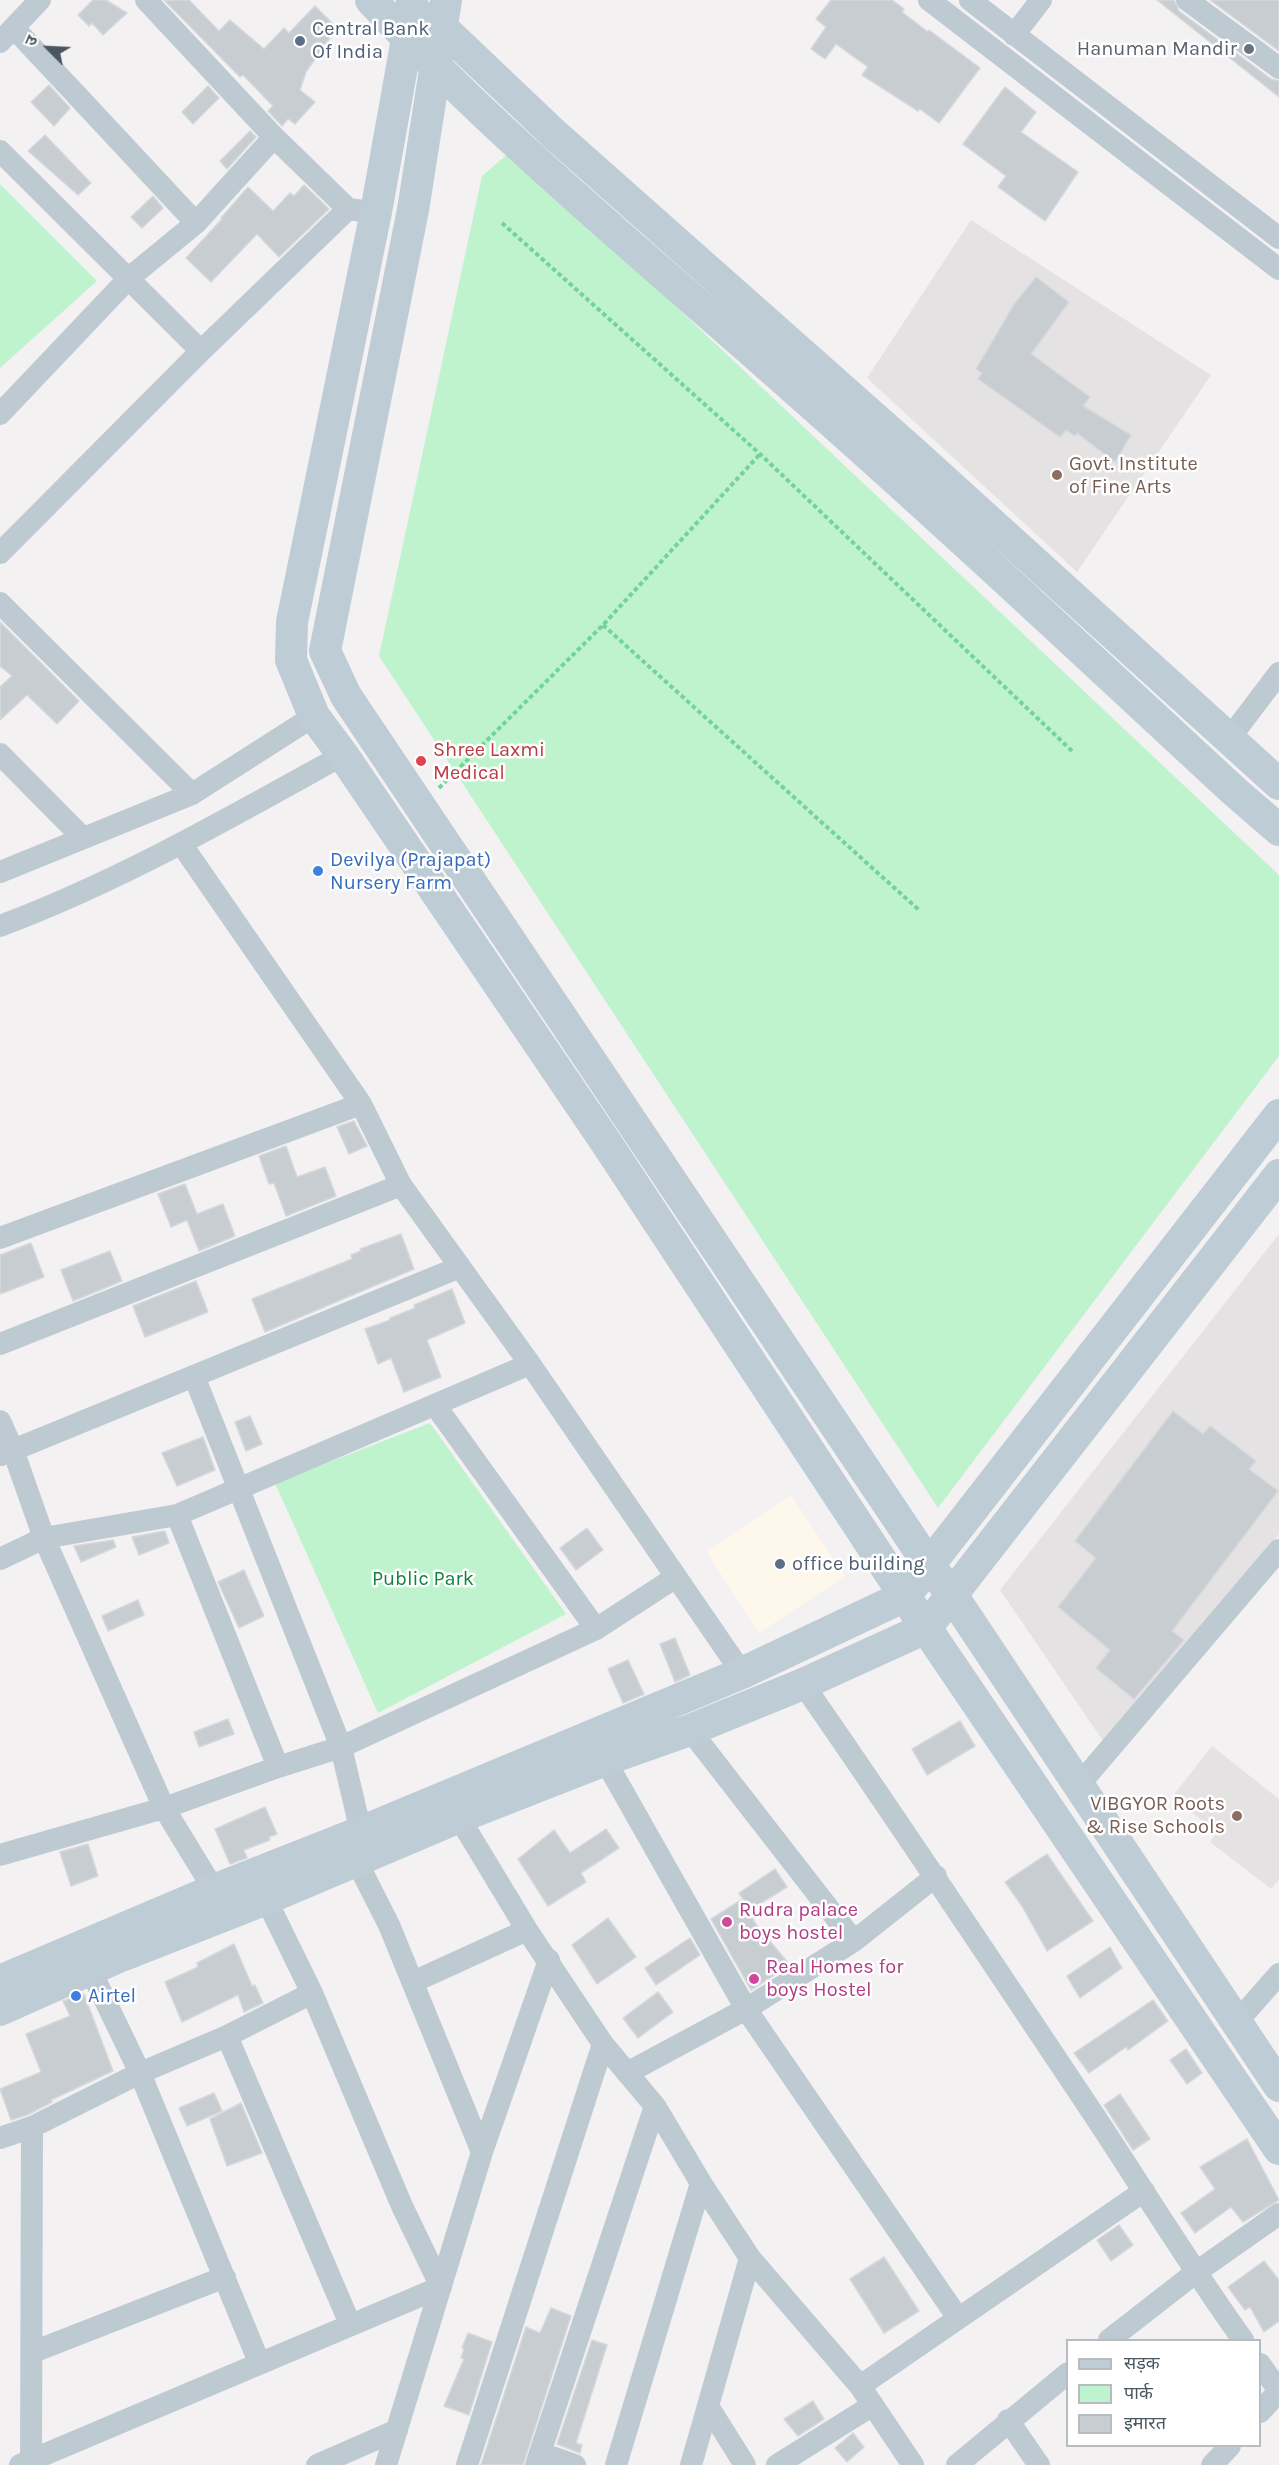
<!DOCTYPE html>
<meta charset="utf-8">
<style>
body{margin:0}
#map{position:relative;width:1279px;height:2465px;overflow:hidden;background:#f4f1f2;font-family:Karla,"Noto Sans Devanagari",sans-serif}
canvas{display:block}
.legend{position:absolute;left:1066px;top:2339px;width:195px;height:108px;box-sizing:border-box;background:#fff;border:2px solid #b6bcbf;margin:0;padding:8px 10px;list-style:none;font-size:18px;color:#485760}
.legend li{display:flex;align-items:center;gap:12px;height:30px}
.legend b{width:30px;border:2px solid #b6bcbf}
.north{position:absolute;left:18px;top:18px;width:60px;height:60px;-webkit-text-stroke:4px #fff;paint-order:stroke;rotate:294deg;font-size:16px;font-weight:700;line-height:24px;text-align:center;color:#485760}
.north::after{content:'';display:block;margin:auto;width:21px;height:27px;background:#485760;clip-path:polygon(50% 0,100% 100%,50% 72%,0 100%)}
</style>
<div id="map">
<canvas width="1279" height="2465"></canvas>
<ul class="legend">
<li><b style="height:8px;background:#beccd6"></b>सड़क</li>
<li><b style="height:16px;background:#bef3ce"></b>पार्क</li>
<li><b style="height:16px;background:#c8cdd1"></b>इमारत</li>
</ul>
<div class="north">उ</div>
</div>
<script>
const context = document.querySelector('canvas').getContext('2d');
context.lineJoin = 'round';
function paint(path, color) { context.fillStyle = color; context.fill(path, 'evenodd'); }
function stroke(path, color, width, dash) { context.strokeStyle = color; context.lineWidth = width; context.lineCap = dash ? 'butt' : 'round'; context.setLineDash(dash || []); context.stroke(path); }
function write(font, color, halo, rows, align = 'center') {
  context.font = font + ' Karla,sans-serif'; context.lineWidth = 5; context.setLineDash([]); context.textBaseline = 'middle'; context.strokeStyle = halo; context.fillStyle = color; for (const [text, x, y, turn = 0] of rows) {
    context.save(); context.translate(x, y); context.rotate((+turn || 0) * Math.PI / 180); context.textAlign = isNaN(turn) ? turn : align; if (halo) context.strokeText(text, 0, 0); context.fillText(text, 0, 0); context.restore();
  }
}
const commercial = new Path2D(`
 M 791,1495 L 845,1576 L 759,1633 L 706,1551 Z`);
const education = new Path2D(`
 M 971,220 L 1211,375 L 1077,572 L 867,378 Z
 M 1279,1234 L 1279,1534 L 1110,1751 L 1000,1590 Z
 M 1212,1746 L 1279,1799 L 1279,1880 L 1271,1889 L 1210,1842 L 1217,1832 L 1172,1797 Z`);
const green = new Path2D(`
 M 511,151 L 1279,875 L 1279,1056 L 938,1508 L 379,656 L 482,176 Z
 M 0,184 L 97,281 L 0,368 Z
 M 430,1423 L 566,1614 L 378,1713 L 275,1483 Z`);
const building = new Path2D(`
 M 93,0 L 106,0 L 127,13 L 103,35 L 92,23 L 89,26 L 78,15 Z
 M 164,0 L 189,0 L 219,31 L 230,20 L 264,49 L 284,28 L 289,33 L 315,6 L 337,28 L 306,72 L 300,90 L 315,102 L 295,124 L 288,119 L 282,126 L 268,111 L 273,106 L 243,75 L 240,77 Z
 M 831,0 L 892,0 L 904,9 L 902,12 L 928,32 L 929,30 L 980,68 L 939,123 L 920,109 L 918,111 L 862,75 L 868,67 L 836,44 L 825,59 L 811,49 L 826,27 L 816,19 Z
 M 1157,0 L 1174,0 L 1179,11 L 1271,79 L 1279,81 L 1279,97 Z
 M 1210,0 L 1279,0 L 1279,51 Z
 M 49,85 L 70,108 L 54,126 L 31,102 Z
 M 208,86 L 219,98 L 193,124 L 182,112 Z
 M 1005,87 L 1036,112 L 1021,132 L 1078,172 L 1045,221 L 998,187 L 1006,176 L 963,144 Z
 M 250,131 L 256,137 L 227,169 L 220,161 Z
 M 45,135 L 91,183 L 78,195 L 28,151 Z
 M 304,185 L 329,209 L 279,257 L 257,234 L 211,282 L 186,258 L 222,219 L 221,218 L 248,187 L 273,211 L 290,193 L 294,196 Z
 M 153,196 L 163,208 L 142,228 L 131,217 Z
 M 1036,277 L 1069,302 L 1031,354 L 1090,397 L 1083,406 L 1131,435 L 1115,462 L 1077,433 L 1075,436 L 1066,430 L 1060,437 L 978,379 L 982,373 L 976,369 L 1015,303 Z
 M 0,622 L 79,701 L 57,724 L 27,695 L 0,720 L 0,687 L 12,676 L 0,666 Z
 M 354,1121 L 367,1146 L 349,1154 L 337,1127 Z
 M 286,1146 L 297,1177 L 325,1167 L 336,1196 L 286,1216 L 274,1183 L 269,1184 L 259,1156 Z
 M 185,1184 L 197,1214 L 223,1204 L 235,1236 L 199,1251 L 187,1220 L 171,1227 L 158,1194 Z
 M 401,1234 L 414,1269 L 265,1332 L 252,1299 L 352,1259 L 351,1255 L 361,1251 L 360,1249 Z
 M 31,1243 L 44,1277 L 0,1294 L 0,1255 Z
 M 110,1251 L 122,1281 L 73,1301 L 61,1270 Z
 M 196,1281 L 208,1312 L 145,1337 L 133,1306 Z
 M 452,1289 L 465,1323 L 427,1340 L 441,1377 L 404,1392 L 391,1358 L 378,1364 L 365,1329 L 390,1320 L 390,1318 L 415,1308 L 414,1305 Z
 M 1173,1411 L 1203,1434 L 1210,1426 L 1256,1461 L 1249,1469 L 1278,1491 L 1172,1631 L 1184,1640 L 1134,1699 L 1096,1668 L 1110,1650 L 1058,1607 L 1096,1558 L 1075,1541 Z
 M 250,1416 L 262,1444 L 246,1451 L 235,1422 Z
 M 203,1437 L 215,1470 L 177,1486 L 162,1453 Z
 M 587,1528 L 603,1550 L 576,1570 L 560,1548 Z
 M 165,1531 L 169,1543 L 139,1555 L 132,1537 Z
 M 113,1540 L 116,1547 L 81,1562 L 74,1546 Z
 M 244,1570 L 264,1616 L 239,1628 L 218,1582 Z
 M 138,1600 L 144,1615 L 108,1631 L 102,1616 Z
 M 675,1638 L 690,1675 L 675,1682 L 660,1644 Z
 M 628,1660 L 644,1694 L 623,1703 L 608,1669 Z
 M 228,1719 L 234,1734 L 199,1747 L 194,1732 Z
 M 960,1721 L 975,1746 L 927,1775 L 912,1749 Z
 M 265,1807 L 277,1834 L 269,1837 L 270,1840 L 244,1850 L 247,1858 L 230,1864 L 215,1829 Z
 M 606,1829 L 619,1848 L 581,1873 L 586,1882 L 548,1906 L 518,1859 L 554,1830 L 570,1853 Z
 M 88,1844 L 98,1876 L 71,1886 L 60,1852 Z
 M 1047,1854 L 1093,1921 L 1047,1951 L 1022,1906 L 1005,1882 Z
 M 775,1869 L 787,1887 L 750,1910 L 739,1893 Z
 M 741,1900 L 767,1942 L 769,1940 L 790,1965 L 751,1990 L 711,1919 Z
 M 608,1918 L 636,1957 L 597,1984 L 572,1945 Z
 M 690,1938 L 700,1955 L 656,1985 L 645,1968 Z
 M 234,1944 L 252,1986 L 255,1985 L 263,2003 L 244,2012 L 238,1995 L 182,2022 L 165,1982 L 198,1967 L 197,1963 Z
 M 1110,1947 L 1122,1968 L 1080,1998 L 1067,1976 Z
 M 658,1992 L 673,2012 L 638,2038 L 623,2018 Z
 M 84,1994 L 113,2071 L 51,2100 L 52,2102 L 27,2115 L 11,2120 L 0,2089 L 41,2072 L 26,2034 L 70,2016 L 63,2001 Z
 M 1153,2000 L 1168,2021 L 1128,2050 L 1126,2047 L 1089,2073 L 1074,2053 Z
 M 1186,2049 L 1202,2073 L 1187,2084 L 1170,2060 Z
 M 214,2093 L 222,2111 L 187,2126 L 179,2108 Z
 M 1120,2094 L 1150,2139 L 1133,2150 L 1104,2105 Z
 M 241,2103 L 262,2153 L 227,2166 L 210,2119 Z
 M 1247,2139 L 1279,2200 L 1243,2222 L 1231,2207 L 1195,2233 L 1181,2213 L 1215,2189 L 1200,2167 Z
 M 1119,2225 L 1133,2245 L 1111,2261 L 1097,2240 Z
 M 884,2257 L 919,2311 L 884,2333 L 850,2279 Z
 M 1264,2261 L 1279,2280 L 1279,2321 L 1264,2332 L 1250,2307 L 1245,2310 L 1228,2287 Z
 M 551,2308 L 571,2316 L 523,2465 L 481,2465 L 526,2327 L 540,2333 Z
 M 468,2333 L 492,2342 L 469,2415 L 444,2406 L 464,2359 L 461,2358 L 464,2349 L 462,2348 Z
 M 592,2340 L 607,2345 L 576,2443 L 582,2445 L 580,2453 L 557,2444 Z
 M 813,2401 L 824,2419 L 798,2436 L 784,2419 Z
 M 853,2433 L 864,2447 L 847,2462 L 835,2448 Z`);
const path = new Path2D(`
 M 502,223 L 760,454 L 1073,752
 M 603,625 L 920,911
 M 439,788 L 603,625 L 760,454`);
const street = new Path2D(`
 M 146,0 L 274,137 L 348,209 L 363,211
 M 929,0 L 1279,269
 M 970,0 L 1279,238
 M 1187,0 L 1279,68
 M 14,28 L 196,223
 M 1014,35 L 1041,0
 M 0,42 L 40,0
 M 0,151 L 201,351
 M 0,414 L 129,278 L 196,223 L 274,137
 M 0,553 L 201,351 L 348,209
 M 0,603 L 192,794
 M 1229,739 L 1279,673
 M 0,754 L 82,837
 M 182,845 L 361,1104 L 401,1185 L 530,1364 L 742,1673
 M 0,872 L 192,794 L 314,716
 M 0,926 C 120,881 231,817 343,755
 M 0,1238 L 361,1104
 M 0,1344 L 401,1185
 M 194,1376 L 341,1747 L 361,1832
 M 435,1405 L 596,1629
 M 0,1421 L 13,1450 L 44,1538 L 164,1808 L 214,1890
 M 1,1455 L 460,1267
 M 177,1515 L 278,1767
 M 0,1559 L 44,1538 L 177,1515 L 530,1364
 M 803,1684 C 903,1828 1000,1974 1098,2121 C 1146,2194 1192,2269 1243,2340
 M 690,1730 L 854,1941
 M 605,1760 L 746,2009 L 958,2318
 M 1078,1786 L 1279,1550
 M 452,1806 L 527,1930 L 603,2044 L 655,2106 L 701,2183 L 750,2258 L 860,2386 L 913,2465
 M 0,1855 L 164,1808 L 278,1767 L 341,1747 L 596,1629 L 676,1577
 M 356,1860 L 389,1925 L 482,2152
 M 90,1969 L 140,2073 L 259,2362
 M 413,1982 L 527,1930
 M 1236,2023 L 1279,1974
 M 227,2036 L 350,2324
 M 627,2073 L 746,2009 L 854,1941 L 936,1876
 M 0,2138 L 32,2127 L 140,2073 L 227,2036 L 312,1993
 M 1109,2340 L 1195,2273 L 1279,2214
 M 33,2352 L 225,2277
 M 1260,2364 L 1279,2391
 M 860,2386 L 1144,2191
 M 1260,2412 L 1279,2391
 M 1008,2420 L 1039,2465
 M 541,2453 L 575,2465
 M 20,2465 L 441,2287 L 402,2206 L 312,1993 L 266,1899
 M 31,2465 L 32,2127
 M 317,2465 L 397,2430
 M 386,2465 L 482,2152 L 549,1960
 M 467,2465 L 603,2044
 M 536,2465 L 655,2106
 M 616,2465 L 701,2183
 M 691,2465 L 708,2406
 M 745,2465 L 708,2406 L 750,2258
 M 777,2465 L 873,2405
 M 957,2465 L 1068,2373
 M 1212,2465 L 1230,2446`);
const secondary = new Path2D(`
 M 371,0 C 501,139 649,260 791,386 C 941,518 1087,655 1234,791 L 1279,830
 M 412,0 L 407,39 L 376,212 L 292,622 L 291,660 L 314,716 L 343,755 L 605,1141 L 926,1628 L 1279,2149
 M 446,0 L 413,210 L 325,651 L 346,696 L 929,1565 L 952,1595 L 1279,2086
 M 432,18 L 554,134 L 914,453 L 1279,784
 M 0,1981 L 214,1890 L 361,1832 L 742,1673 L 905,1596 L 1279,1115
 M 0,2010 L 121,1956 L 266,1899 L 457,1818 L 605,1760 L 690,1730 L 803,1684 L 926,1628 L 1279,1175`);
const markers = [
 [300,41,6,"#5c6f8a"],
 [1249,49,6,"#6b7280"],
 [1057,475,6,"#8d6e63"],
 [421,761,6,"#e0444e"],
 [318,871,6,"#3f7fe0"],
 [780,1564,6,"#5c6f8a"],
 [1237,1816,6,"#8d6e63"],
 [727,1922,6,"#d1479c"],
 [754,1979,6,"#d1479c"],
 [76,1996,6,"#3f7fe0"]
];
const serviceNames = [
 ["Central Bank",312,29],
 ["Of India",312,52],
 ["office building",792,1564]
];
const worshipNames = [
 ["Hanuman Mandir",1237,49]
];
const educationNames = [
 ["Govt. Institute",1069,464],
 ["of Fine Arts",1069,487],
 ["VIBGYOR Roots",1225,1804,"right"],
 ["& Rise Schools",1225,1827,"right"]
];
const healthNames = [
 ["Shree Laxmi",433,750],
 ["Medical",433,773]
];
const shopNames = [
 ["Devilya (Prajapat)",330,860],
 ["Nursery Farm",330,883],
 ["Airtel",88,1996]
];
const parkNames = [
 ["Public Park",423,1579]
];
const hotelNames = [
 ["Rudra palace",739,1910],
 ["boys hostel",739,1933],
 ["Real Homes for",766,1967],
 ["boys Hostel",766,1990]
];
paint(commercial, '#fdf7ec');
paint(education, '#e5e2e4');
paint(green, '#bef3ce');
paint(building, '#c8cdd1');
stroke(building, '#d5d8dd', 1.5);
stroke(path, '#74d39b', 4, [4.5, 3]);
stroke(street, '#becad1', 22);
stroke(secondary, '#beccd6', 32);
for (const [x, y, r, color] of markers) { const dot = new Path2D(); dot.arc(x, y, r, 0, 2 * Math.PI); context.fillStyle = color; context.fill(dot); stroke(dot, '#fff', 2); }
write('20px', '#4e5e75', '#fff', serviceNames, 'left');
write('20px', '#5b616d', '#fff', worshipNames, 'right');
write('20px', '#785e54', '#fff', educationNames, 'left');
write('20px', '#be3a42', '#fff', healthNames, 'left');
write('20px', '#366cbe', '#fff', shopNames, 'left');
write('20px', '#118340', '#fff', parkNames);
write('20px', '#b23c85', '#fff', hotelNames, 'left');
</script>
